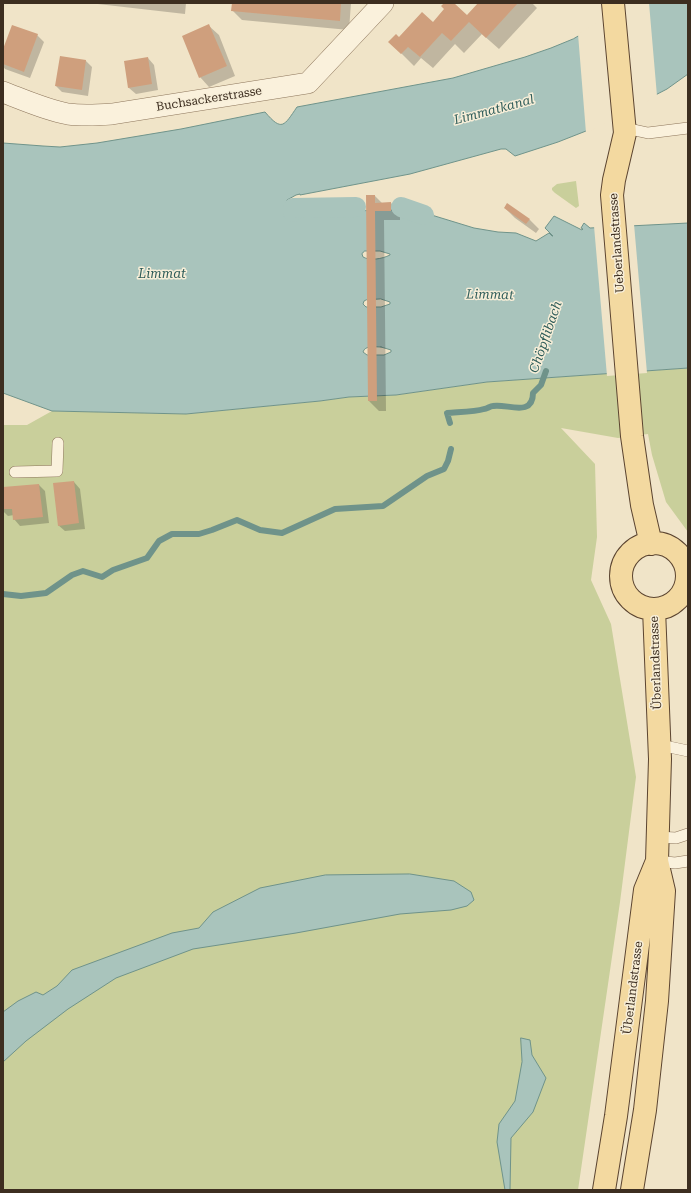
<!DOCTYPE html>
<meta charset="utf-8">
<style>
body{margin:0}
#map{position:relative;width:691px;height:1193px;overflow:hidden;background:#f0e4c8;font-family:"Roboto Serif",serif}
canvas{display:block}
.frame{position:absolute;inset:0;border:4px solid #3d2e20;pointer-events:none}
</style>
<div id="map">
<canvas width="691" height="1193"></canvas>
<div class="frame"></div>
</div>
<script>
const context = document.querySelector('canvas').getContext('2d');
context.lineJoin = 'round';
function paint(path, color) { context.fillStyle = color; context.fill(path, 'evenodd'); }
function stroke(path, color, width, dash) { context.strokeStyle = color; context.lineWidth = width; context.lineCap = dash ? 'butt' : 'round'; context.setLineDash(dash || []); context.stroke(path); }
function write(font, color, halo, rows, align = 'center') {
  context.font = font + ' "Roboto Serif",serif'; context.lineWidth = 3; context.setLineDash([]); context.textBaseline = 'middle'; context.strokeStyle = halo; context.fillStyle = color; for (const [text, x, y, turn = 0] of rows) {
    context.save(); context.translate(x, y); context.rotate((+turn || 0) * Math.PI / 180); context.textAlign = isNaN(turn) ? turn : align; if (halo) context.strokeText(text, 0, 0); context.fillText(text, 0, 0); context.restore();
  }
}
const green = new Path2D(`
 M 576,181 L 579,206 L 576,208 L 555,193 L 552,190 L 552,188 L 557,184 Z
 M 688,368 L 688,532 L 666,502 L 652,455 L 648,434 L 618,438 L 561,428 L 595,464 L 597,537 L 591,580 L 611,624 L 636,777 L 620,902 L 578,1190 L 3,1190 L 3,425 L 27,425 L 52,411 L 186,414 L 320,401 L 349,397 L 396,395 L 487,382 Z`);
const water = new Path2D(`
 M 635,3 L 688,3 L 688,74 L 667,89 L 586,131 L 558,142 L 515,156 L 506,149 L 501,149 L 410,174 L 300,195 L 300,194 L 296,195 L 287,200 L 285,208 L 286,211 L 288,212 L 400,210 L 406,214 L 424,216 L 425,213 L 474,228 L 498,232 L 516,233 L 536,241 L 549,233 L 552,236 L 553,236 L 545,228 L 554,216 L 582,230 L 583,229 L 581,228 L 584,223 L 590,228 L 688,223 L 688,368 L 487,382 L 396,395 L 349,397 L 320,401 L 186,414 L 52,411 L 3,393 L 3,143 L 43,146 L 60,147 L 97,143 L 181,129 L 265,112 C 282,132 284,126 297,107 L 453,78 L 525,57 L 551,48 L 573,39 ZM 365,251 L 380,251 L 390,254 L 390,255 C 382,259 370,261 363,257 L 362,254 ZM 381,299 L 390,302 L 390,304 L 381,307 L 366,307 L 363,304 L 364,301 L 366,300 ZM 381,347 L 391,350 L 391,352 L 384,355 L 367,355 L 363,352 C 365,345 375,347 381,347 Z
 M 410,874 L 454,881 L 471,892 L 474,900 L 467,906 L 451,910 L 400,914 L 296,933 L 193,949 L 116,978 L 68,1009 L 26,1041 L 3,1062 L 3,1012 L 18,1001 L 36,992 L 43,995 L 57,986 L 72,970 L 172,933 L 199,928 L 213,912 L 260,888 L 325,875 Z
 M 521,1038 L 530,1040 L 532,1055 L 546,1078 L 533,1112 L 511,1138 L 510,1190 L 505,1190 L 497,1142 L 499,1124 L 515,1101 L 522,1062 Z`);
const pier = new Path2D(`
 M 631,3 L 649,3 L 657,96 L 586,133 L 578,34 Z
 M 634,224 L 647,373 L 607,376 L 594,226 Z`);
const shadow = new Path2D(`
 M 89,3 L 186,3 L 185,14 Z
 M 233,3 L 351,3 L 349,30 L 242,20 L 232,10 Z
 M 445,3 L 453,3 L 467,16 L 480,3 L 532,3 L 537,8 L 499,49 L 482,34 L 464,53 L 455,44 L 433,68 L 421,58 L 414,66 L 390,42 L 399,39 L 433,23 L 446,9 Z
 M 209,26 L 219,35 L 235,76 L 209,87 L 200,77 Z
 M 37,35 L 44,42 L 30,78 L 5,69 L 3,66 L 3,52 Z
 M 148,58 L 154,65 L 158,90 L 136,94 L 129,88 L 125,62 Z
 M 85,60 L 92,67 L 88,96 L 62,92 L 56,86 Z
 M 367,196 L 375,196 L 382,203 L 391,203 L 400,213 L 400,220 L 384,220 L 386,411 L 379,411 L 369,401 Z
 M 505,208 L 530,220 L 539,229 L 536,233 L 515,218 Z
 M 74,482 L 80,489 L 85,529 L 65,531 L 58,525 Z
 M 39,485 L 45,491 L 49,523 L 20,526 L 14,519 L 14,515 L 8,516 L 3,511 L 3,488 Z`);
const stream = new Path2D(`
 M 450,423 L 447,413 C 458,412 475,412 484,409 C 487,409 490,406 493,406 C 506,403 533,418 533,393 L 541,385 L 546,371
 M 3,594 L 21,596 L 46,593 L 72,575 L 83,571 L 102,577 L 113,570 L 147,558 L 159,541 L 172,534 L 199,534 L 212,530 L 237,520 L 260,530 L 282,533 L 335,509 L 383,506 L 427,476 L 444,469 L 448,461 L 451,449`);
const canal = new Path2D(`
 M 401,207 L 424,215
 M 293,212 L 293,208 L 356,207`);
const building = new Path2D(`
 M 232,3 L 341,3 L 340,21 L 231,11 Z
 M 444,3 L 454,3 L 467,15 L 478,3 L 518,3 L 486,38 L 469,22 L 451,41 L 442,33 L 420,57 L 408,47 L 401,54 L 388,42 L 396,34 L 399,37 L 422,12 L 433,22 L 444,9 L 441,6 Z
 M 209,24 L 227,66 L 199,78 L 182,36 Z
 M 12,25 L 38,34 L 24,72 L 3,64 L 3,49 Z
 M 60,56 L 86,60 L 82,90 L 55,86 Z
 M 148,57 L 152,84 L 128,88 L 124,61 Z
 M 366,195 L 375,195 L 375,203 L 391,202 L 391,211 L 375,211 L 377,401 L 368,401 Z
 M 507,203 L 530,219 L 526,224 L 504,208 Z
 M 74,481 L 79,523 L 58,526 L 53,483 Z
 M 39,484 L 43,517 L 13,520 L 12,509 L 3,509 L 3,487 Z`);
const service = new Path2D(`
 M 625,128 L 648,133 L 688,128
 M 15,472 L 57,471 L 58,443
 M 660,745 L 688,751
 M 657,837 L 676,838 L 688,834
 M 657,861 L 675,863 L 688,861`);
const minor = new Path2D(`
 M 3,92 C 24,100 46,110 68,114 C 83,116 98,115 112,114 L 308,83 L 383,3`);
const secondary = new Path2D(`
 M 687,581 L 688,581`);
const primary = new Path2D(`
 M 613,3 L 625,133 L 614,180 L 612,195 L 632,436 L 642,505 L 651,544
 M621 576a33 33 0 1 1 66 0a33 33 0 1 1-66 0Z
 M 604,1190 L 616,1116 L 645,890 L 657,861
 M 632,1190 L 645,1110 L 657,1001 L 664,891 L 657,861 L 660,759 L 654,609`);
const streetNames = [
 ["Buchsackerstrasse",209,99,-9],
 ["Ueberlandstrasse",617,243,-94],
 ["Überlandstrasse",656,663,-92],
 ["Überlandstrasse",633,988,-83]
];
const waterNames = [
 ["Limmatkanal",494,110,-15],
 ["Limmat",162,274],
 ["Limmat",490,295,1],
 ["Chöpflibach",546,337,-71]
];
paint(green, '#c9cf9b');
paint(water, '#a9c4bc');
stroke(water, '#6f938a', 1);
paint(pier, '#f0e4c8');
paint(shadow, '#0003');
stroke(stream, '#6f938a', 6);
stroke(canal, '#a9c4bc', 20);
paint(building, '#cf9f7d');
stroke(service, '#8d765c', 12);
stroke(minor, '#8d765c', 22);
stroke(secondary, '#6f573f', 24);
stroke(primary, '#5b4430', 24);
stroke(service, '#faf1dc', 11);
stroke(minor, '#faf1dc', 21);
stroke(secondary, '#faf1dc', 22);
stroke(primary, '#f3d9a0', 22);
write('12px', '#3d2e20', '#f7eed8', streetNames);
write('italic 13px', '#2f5d5a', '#f7eed8', waterNames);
</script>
